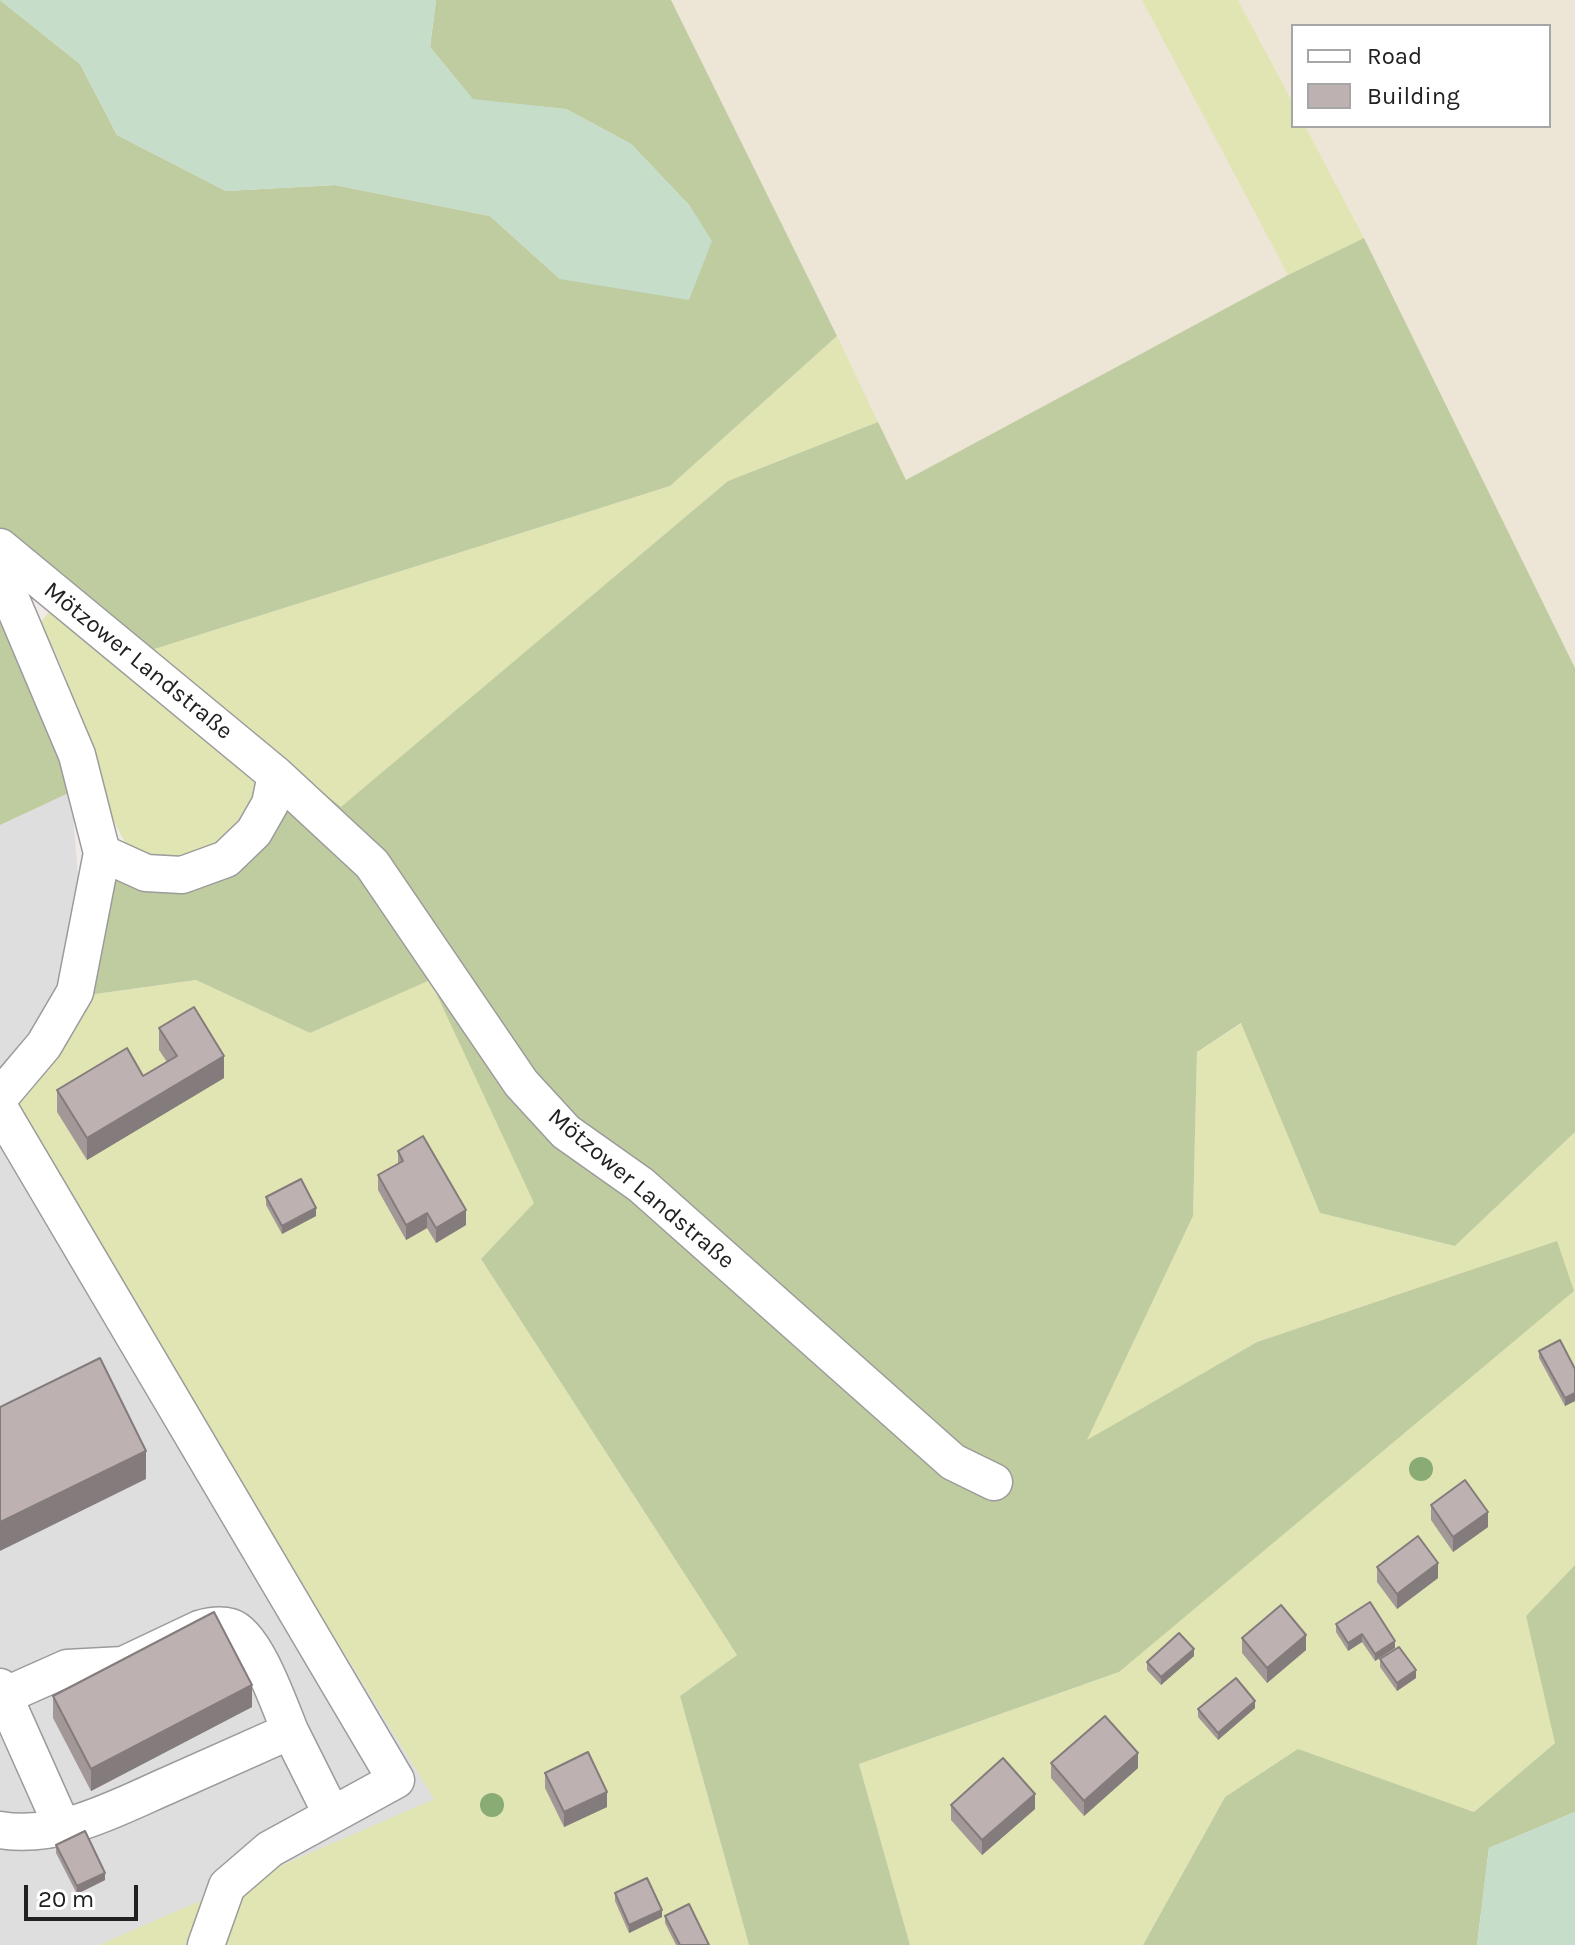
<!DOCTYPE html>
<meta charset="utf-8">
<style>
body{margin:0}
#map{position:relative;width:1575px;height:1945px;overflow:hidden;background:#f0eae8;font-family:Karla,sans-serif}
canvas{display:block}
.legend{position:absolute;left:1291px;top:24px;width:260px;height:104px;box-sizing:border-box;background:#fff;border:2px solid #a6a6a6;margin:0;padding:10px 14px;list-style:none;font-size:24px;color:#212121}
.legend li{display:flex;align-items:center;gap:16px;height:40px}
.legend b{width:40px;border:2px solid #a6a6a6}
.scale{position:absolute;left:24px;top:1885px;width:114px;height:36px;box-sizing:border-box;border:4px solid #212121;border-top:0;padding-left:10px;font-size:24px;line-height:28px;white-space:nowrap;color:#212121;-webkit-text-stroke:6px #fff;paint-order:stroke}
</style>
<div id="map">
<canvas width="1575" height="1945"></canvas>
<ul class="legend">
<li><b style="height:10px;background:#fff"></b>Road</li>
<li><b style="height:22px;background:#bdb1b1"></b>Building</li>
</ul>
<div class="scale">20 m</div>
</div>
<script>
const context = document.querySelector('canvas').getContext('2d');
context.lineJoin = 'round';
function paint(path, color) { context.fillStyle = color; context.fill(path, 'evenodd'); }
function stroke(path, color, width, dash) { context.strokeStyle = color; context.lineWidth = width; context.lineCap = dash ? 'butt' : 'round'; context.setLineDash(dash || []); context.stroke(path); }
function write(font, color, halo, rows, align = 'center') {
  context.font = font + ' Karla,sans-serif'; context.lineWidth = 6; context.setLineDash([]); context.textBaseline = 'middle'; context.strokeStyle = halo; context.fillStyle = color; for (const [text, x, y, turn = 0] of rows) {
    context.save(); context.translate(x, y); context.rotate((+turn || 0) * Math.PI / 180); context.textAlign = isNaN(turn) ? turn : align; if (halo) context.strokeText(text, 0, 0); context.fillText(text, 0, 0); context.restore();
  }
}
const residential = new Path2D(`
 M 71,792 L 88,995 L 200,1419 L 434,1799 L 99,1945 L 0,1945 L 0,825 Z`);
const farmland = new Path2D(`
 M 671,0 L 1142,0 L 1288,275 L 906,481 L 837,336 Z
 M 1238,0 L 1575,0 L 1575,668 L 1364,238 L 1305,126 L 1549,126 L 1549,26 L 1293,26 L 1293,103 Z`);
const grass = new Path2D(`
 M 1142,0 L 1238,0 L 1293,103 L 1293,126 L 1305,126 L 1364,238 L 1288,275 Z
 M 837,336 L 878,422 L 728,481 L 341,808 L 148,651 L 670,486 Z
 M 54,605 L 258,782 L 252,805 L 242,825 L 223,842 L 181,860 L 152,859 L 126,844 L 108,811 L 92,746 L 62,668 L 41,622 Z
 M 430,979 L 535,1203 L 481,1259 L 737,1655 L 680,1696 L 749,1945 L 99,1945 L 434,1799 L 200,1419 L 14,1107 L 88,995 L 196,980 L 310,1033 Z
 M 1242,1023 L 1320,1213 L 1455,1246 L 1575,1132 L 1575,1565 L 1526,1616 L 1556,1742 L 1474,1812 L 1298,1750 L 1225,1797 L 1143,1945 L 910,1945 L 859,1764 L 1119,1672 L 1558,1242 L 1257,1342 L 1086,1441 L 1193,1216 L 1197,1052 Z`);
const forest = new Path2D(`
 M 0,0 L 80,64 L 117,135 L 226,191 L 335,185 L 490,216 L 560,279 L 690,206 L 631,144 L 566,109 L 473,100 L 430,47 L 436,0 L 671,0 L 837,336 L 670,486 L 148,651 L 0,530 Z
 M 1364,238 L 1575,668 L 1575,1132 L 1455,1246 L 1320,1213 L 1241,1023 L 1197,1052 L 1193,1216 L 1087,1440 L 1257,1342 L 1557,1241 L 1574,1291 L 1119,1672 L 859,1764 L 910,1945 L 749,1945 L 680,1696 L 737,1655 L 481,1259 L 534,1203 L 430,980 L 310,1033 L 196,980 L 88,995 L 110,872 L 267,842 L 287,811 L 286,763 L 341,807 L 728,481 L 878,422 L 906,480 L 1288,275 Z
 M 0,603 L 18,641 L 71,792 L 0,825 Z
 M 1575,1565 L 1575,1812 L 1489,1848 L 1477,1945 L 1143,1945 L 1225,1797 L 1298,1749 L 1474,1812 L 1555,1743 L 1526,1616 Z`);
const wetland = new Path2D(`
 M 0,0 L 436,0 L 430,47 L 473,99 L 566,109 L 631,144 L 690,206 L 712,241 L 689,300 L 560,279 L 490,216 L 335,185 L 226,191 L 117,135 L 80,64 Z
 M 1575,1812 L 1575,1945 L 1477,1945 L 1489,1848 Z`);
const minor = new Path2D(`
 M 0,547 L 276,775 L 270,804 L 254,832 L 226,859 L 182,875 L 146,873 L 102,853 L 77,755 L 0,573
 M 276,775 L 372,864 L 521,1083 L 566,1132 L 641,1185 L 953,1462 L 994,1482
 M 0,1097 L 44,1045 L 75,992 L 102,853
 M 0,1109 L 396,1780 L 270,1849 L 227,1886 L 206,1945
 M 0,1687 L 62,1826
 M 4,1696 L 67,1668 L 123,1665 L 199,1629 C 209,1626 220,1624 231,1627 C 255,1634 280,1707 290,1731
 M 0,1830 C 60,1840 118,1807 171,1784 C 211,1766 251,1748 290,1731 L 332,1815`);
const trees = [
 [1421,1469],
 [492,1805]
];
const wall = new Path2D(`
 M 159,1028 L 224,1078 L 87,1160 L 57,1112 L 57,1090 L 143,1076 L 167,1062 L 159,1050 Z
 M 398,1151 L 466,1225 L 436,1243 L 427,1228 L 406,1240 L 378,1190 L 378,1175 L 398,1164 Z
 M 266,1197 L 316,1216 L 282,1234 L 266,1205 Z
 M 1539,1351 L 1575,1369 L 1575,1401 L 1565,1406 L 1539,1358 Z
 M 1431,1505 L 1488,1527 L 1453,1552 L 1431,1520 Z
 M 1377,1567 L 1438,1578 L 1397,1609 L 1377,1582 Z
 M 1336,1624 L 1395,1648 L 1375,1661 L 1362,1642 L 1348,1651 L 1336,1632 Z
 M 1242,1638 L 1306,1650 L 1267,1683 L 1242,1653 Z
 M 1194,1656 L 1161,1685 L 1147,1670 L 1147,1662 Z
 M 1380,1659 L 1416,1678 L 1397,1691 L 1380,1667 Z
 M 53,1696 L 252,1707 L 91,1791 L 53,1718 Z
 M 1255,1708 L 1218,1740 L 1198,1717 L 1198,1709 Z
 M 1051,1763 L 1138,1768 L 1084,1816 L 1051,1778 Z
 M 545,1773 L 607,1807 L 564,1827 L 545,1788 Z
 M 951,1805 L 1035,1809 L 982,1855 L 951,1820 Z
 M 56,1845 L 105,1880 L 77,1894 L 56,1853 Z
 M 615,1893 L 662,1917 L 629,1933 L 615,1901 Z
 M 665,1916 L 709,1945 L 676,1945 L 665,1923 Z`);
const shadedWall = new Path2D(`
 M 224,1056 L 224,1078 L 87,1160 L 87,1138 Z
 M 316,1208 L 316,1216 L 282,1234 L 282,1226 Z
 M 466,1210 L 466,1225 L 436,1243 L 436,1228 Z
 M 427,1213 L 427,1228 L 406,1240 L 406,1225 Z
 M 1575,1393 L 1575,1401 L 1565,1406 L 1565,1398 Z
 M 146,1451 L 146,1479 L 0,1551 L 0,1522 Z
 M 1488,1512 L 1488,1527 L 1453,1552 L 1453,1537 Z
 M 1438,1563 L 1438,1578 L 1397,1609 L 1397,1594 Z
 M 1362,1634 L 1362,1642 L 1348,1651 L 1348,1643 Z
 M 1306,1635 L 1306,1650 L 1267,1683 L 1267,1668 Z
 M 1395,1641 L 1395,1648 L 1375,1661 L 1375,1654 Z
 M 1194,1649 L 1194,1656 L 1161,1685 L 1161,1677 Z
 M 1416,1670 L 1416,1678 L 1397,1691 L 1397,1683 Z
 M 252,1685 L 252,1707 L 91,1791 L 91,1769 Z
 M 1255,1701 L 1255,1708 L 1218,1740 L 1218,1733 Z
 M 1138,1753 L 1138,1768 L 1084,1816 L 1084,1801 Z
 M 607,1792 L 607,1807 L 564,1827 L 564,1812 Z
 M 1035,1794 L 1035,1809 L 982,1855 L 982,1840 Z
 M 105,1873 L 105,1880 L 77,1894 L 77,1886 Z
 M 662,1910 L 662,1917 L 629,1933 L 629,1925 Z`);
const building = new Path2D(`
 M 194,1007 L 224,1056 L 87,1138 L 57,1090 L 127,1048 L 143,1076 L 177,1056 L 159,1028 Z
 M 423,1136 L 466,1210 L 436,1228 L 427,1213 L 406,1225 L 378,1175 L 403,1161 L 398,1151 Z
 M 301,1179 L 316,1208 L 282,1226 L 266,1197 Z
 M 1560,1340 L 1575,1369 L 1575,1393 L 1565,1398 L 1539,1351 Z
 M 100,1358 L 146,1451 L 0,1522 L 0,1407 Z
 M 1465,1480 L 1488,1512 L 1453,1537 L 1431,1505 Z
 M 1418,1536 L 1438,1563 L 1397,1594 L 1377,1567 Z
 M 1370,1602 L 1395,1641 L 1375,1654 L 1362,1634 L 1348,1643 L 1336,1624 Z
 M 1281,1605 L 1306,1635 L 1267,1668 L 1242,1638 Z
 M 214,1612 L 252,1685 L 91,1769 L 53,1696 Z
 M 1179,1633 L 1194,1649 L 1161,1677 L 1147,1662 Z
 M 1399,1647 L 1416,1670 L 1397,1683 L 1380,1659 Z
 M 1236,1678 L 1255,1701 L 1218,1733 L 1198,1709 Z
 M 1105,1716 L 1138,1753 L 1084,1801 L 1051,1763 Z
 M 588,1752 L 607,1792 L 564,1812 L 545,1773 Z
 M 1003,1758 L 1035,1794 L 982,1840 L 951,1805 Z
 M 85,1831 L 105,1873 L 77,1886 L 56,1845 Z
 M 647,1878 L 662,1910 L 629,1925 L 615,1893 Z
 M 689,1904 L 709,1945 L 680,1945 L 665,1916 Z`);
const streetNames = [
 ["Mötzower Landstraße",138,661,39],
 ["Mötzower Landstraße",641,1189,40]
];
paint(residential, '#dedede');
paint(farmland, '#ede5d5');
paint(grass, '#e0e5b3');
paint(forest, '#becca0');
paint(wetland, '#c6ddca');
stroke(minor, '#9b9b9b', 39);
stroke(minor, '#fff', 36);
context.fillStyle = '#89ab74';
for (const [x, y] of trees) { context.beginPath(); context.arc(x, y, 12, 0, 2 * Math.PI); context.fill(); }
paint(wall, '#a39898');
paint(shadedWall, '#847c7c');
paint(building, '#bdb1b1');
stroke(building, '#847c7c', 2);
write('24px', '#212121', '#fff', streetNames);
</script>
